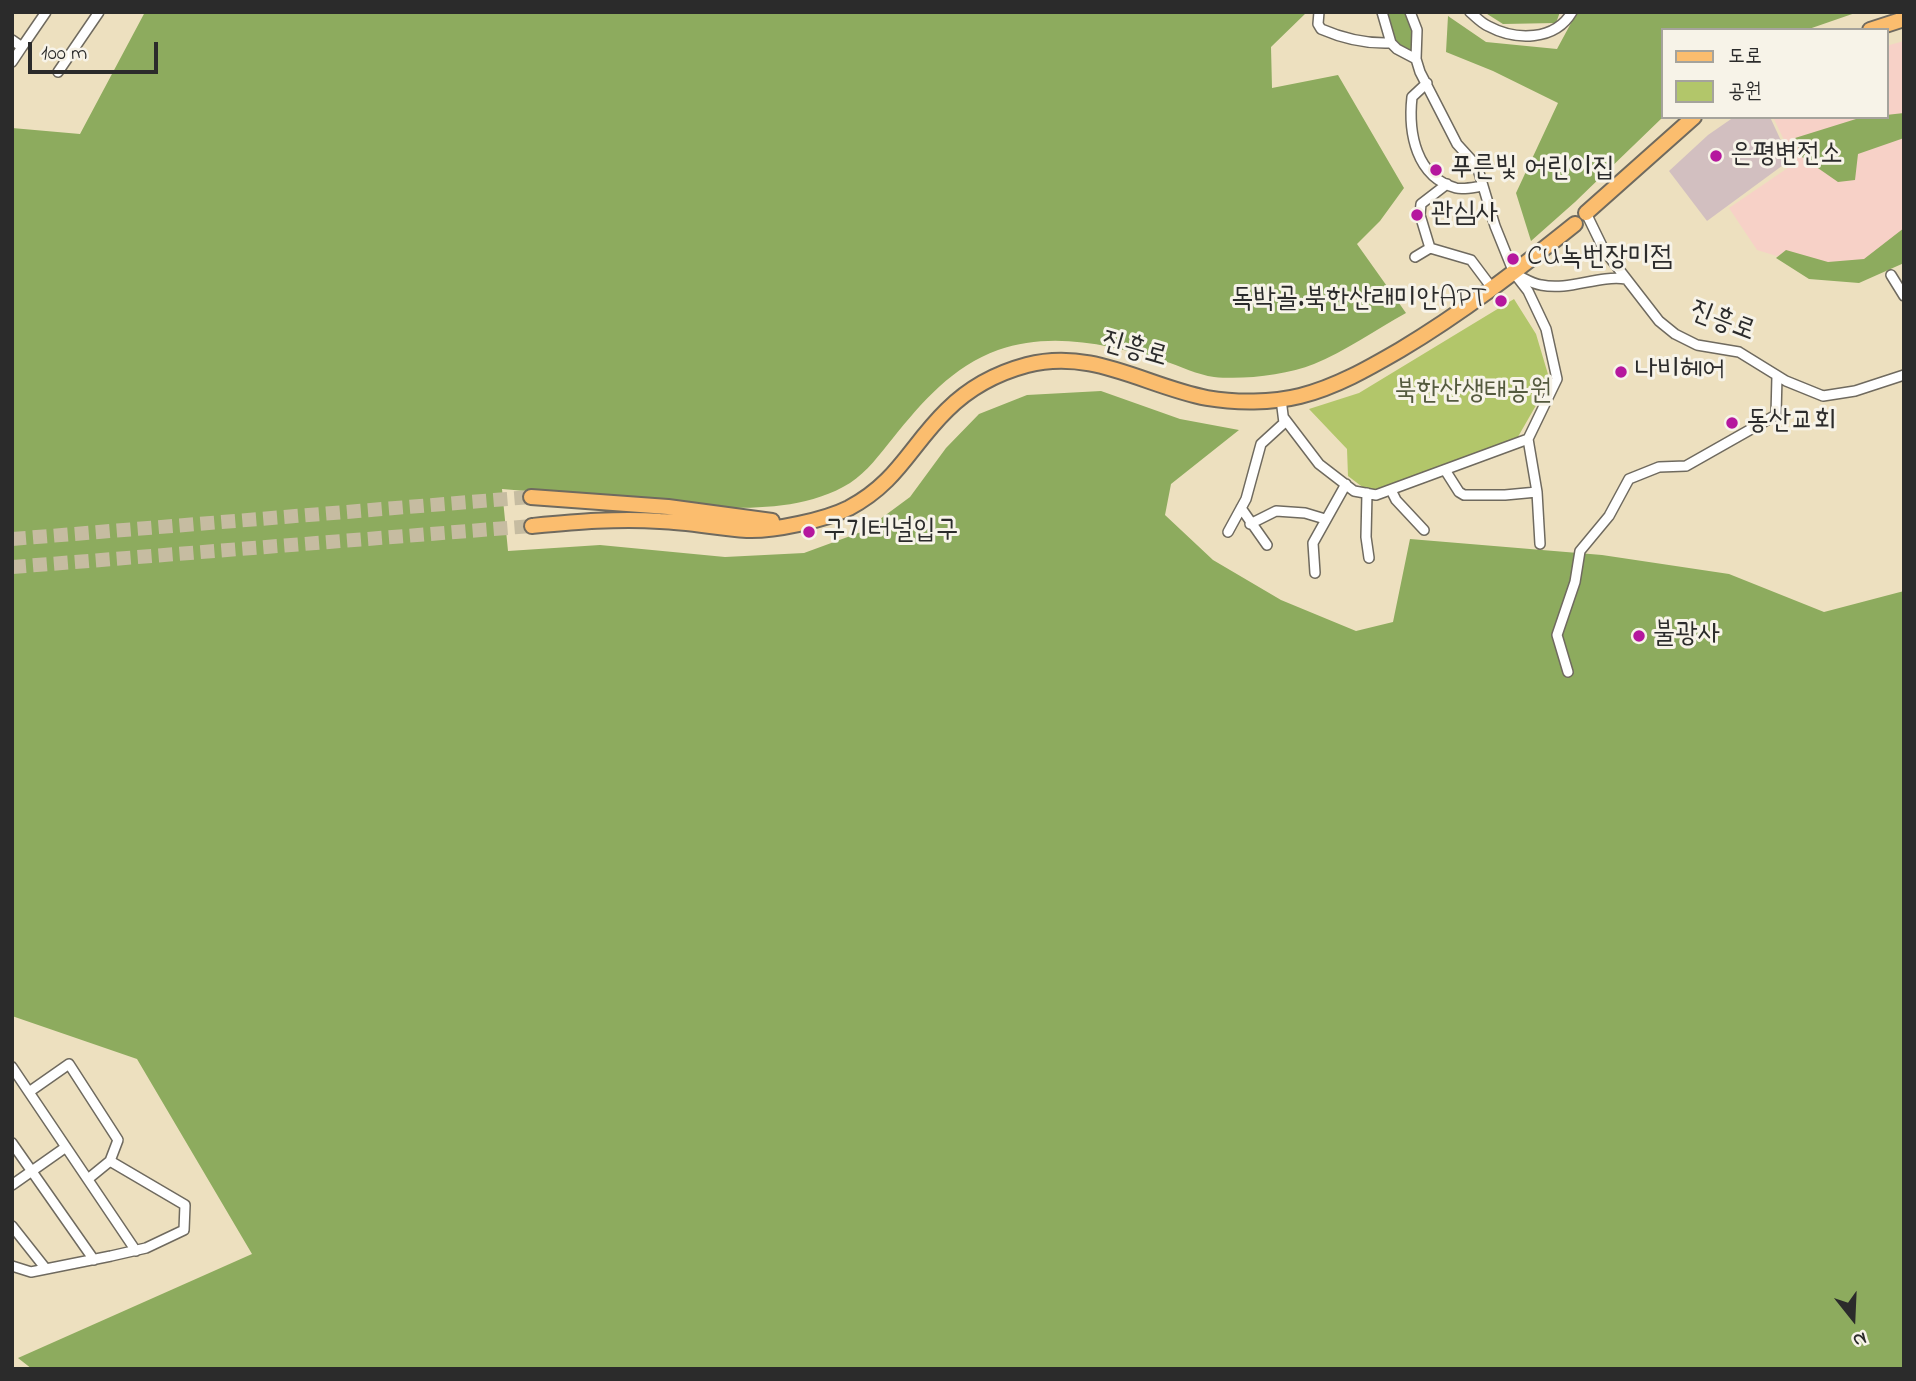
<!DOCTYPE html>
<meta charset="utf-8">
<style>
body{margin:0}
#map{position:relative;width:1916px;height:1381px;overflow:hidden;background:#ede0bf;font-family:"Indie Flower","Poor Story",sans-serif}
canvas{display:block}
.frame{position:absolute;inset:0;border:14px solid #2b2b2b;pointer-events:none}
.legend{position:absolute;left:1661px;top:28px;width:228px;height:91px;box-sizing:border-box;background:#f7f3e8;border:2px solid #a5a39c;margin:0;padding:9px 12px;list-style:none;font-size:21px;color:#2b2b2b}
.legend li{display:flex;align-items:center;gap:14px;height:35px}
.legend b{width:35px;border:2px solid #a5a39c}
.north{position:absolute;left:1818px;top:1283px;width:70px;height:70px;-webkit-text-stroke:5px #f7f3e8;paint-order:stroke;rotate:162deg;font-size:19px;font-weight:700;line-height:28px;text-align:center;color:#2b2b2b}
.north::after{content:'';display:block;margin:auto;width:24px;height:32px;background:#2b2b2b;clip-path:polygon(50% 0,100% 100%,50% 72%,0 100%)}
.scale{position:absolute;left:28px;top:42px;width:130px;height:32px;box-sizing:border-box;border:4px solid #2b2b2b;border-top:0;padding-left:9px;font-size:21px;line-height:24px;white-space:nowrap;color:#2b2b2b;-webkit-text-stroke:5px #f7f3e8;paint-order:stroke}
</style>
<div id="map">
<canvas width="1916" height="1381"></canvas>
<div class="frame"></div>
<ul class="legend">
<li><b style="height:9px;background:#fbbd6e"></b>도로</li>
<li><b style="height:19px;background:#b2c66a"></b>공원</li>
</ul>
<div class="north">N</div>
<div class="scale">100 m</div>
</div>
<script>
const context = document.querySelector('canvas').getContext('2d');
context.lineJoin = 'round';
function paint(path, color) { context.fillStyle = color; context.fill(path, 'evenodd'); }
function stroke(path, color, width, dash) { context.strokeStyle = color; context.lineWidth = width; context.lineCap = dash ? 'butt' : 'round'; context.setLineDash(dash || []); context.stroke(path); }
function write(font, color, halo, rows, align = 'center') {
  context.font = font + ' "Indie Flower","Poor Story",sans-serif'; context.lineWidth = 6; context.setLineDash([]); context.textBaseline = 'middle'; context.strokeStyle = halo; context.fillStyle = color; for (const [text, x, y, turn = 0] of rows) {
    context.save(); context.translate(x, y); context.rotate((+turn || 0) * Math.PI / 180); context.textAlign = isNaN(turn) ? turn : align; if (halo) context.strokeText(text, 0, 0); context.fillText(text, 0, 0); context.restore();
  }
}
const built = new Path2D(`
 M 1904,41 L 1904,236 L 1869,264 L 1816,268 L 1757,250 L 1729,208 L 1795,163 L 1773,117 L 1886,117 L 1886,46 Z`);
const industrial = new Path2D(`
 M 1734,117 L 1770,117 L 1790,160 L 1707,221 L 1669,171 L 1708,135 Z`);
const green = new Path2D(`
 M 1514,299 L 1536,334 L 1550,381 L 1515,442 L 1369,492 L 1348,476 L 1347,449 L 1309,409 L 1359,393 Z`);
const forest = new Path2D(`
 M 145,12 L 1307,12 L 1271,47 L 1272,88 L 1338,75 L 1404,188 L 1380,221 L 1357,244 L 1406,313 C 1377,329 1344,352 1314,364 C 1286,375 1244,380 1214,377 C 1198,375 1180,366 1164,361 C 1110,345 1053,331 998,350 C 953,366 922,402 893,438 C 880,454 867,472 850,483 C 813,506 768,508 727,508 L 502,489 L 508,551 L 600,545 L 725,557 L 804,553 L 864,531 L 910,497 L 946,448 L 979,414 L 1027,395 L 1101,391 L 1180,419 L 1239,430 L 1171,484 L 1165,515 L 1213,560 L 1281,600 L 1356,631 L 1393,622 L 1410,539 L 1602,555 L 1729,574 L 1824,612 L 1904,591 L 1904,1369 L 32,1369 L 18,1358 L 252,1254 L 137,1059 L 12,1016 L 12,128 L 80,134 Z
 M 1383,12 L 1406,12 L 1417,35 L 1415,53 C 1393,50 1390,31 1383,12 Z
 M 1484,12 L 1560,12 L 1556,23 L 1503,24 Z
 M 1577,12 L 1858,12 L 1806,30 L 1662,30 L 1663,117 L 1575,202 L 1531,241 L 1516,193 L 1558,103 L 1493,71 L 1446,52 L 1448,16 L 1486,42 L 1557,49 Z
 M 1904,113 L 1904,138 L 1858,154 L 1855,180 L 1838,182 L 1802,157 L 1795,138 L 1856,119 L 1886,117 L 1886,115 Z
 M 1904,228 L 1904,263 L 1859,283 L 1809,279 L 1776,258 L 1786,250 L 1828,262 L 1864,259 Z`);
const primaryTunnel = new Path2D(`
 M 12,539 L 531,497
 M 12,567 L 532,526`);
const street = new Path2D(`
 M 1319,12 L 1318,24 L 1321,29 C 1344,39 1366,44 1391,43 L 1397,49 L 1416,59
 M 1382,12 L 1391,43
 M 1410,12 L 1417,30 L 1416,59 L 1420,72 L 1457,144 L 1477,166 L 1495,226 L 1514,273 L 1528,291 L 1546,329 L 1557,379 L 1528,439 L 1537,492 L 1540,544
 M 1470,12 C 1476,17 1481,23 1488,26 C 1516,41 1555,41 1572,12
 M 12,40 L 22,47 L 46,12
 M 12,62 L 22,47
 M 58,72 L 99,12
 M 1427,83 L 1412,97 C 1408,133 1416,177 1456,188 C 1464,190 1475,187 1483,186
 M 1586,213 L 1604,250 L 1659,321 L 1675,334 L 1697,345 L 1739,352 L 1786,381 L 1823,396 L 1855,391 L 1904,375
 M 1430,248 L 1471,260 L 1492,288
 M 1415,257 L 1430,248 L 1420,215 L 1421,204 L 1447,184
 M 1515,274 C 1524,278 1532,284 1541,285 C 1570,291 1597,275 1626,279
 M 1891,275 L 1904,296
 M 1284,418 L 1319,464 L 1354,491 L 1376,495 L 1528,439
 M 1445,470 L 1459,492 L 1464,495 L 1505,495 L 1537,492
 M 1391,490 L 1396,500 L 1424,530
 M 1367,493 L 1366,537 L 1369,558
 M 1241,508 L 1267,545
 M 1250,524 L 1276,511 L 1305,513 L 1325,519
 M 1228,532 L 1246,499 L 1261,444 L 1284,423 L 1281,399
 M 1315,573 L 1313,543 L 1346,484
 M 1568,672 L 1557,635 L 1575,582 L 1580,551 L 1609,516 L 1629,479 L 1659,467 L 1686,466 L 1776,415 L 1777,376
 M 12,1067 L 136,1251
 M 29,1092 L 69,1064 L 118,1140 L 110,1161 L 88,1179
 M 12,1143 L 94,1260
 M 12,1185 L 66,1147
 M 12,1226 L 46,1269
 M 12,1266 L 31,1272 L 111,1256 L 146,1248 L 184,1230 L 185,1205 L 110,1161`);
const primary = new Path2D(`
 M 1870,30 L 1904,19
 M 1586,213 L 1694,117
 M 531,497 L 668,507 L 772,521
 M 532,526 C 575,522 617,518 660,521 C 689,522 718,528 747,530 C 774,531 825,520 849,508 C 898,482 910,446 947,410 C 969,388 997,373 1027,365 C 1093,348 1145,386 1207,398 C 1236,403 1272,403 1300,396 C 1336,387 1369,368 1400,350 C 1462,313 1519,269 1575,224`);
const markers = [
 [1716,156,7,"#b5179e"],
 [1436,170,7,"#b5179e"],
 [1417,215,7,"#b5179e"],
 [1513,259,7,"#b5179e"],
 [1501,301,7,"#b5179e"],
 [1621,372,7,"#b5179e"],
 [1732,423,7,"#b5179e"],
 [809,532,7,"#b5179e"],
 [1639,636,7,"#b5179e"]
];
const poiNames = [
 ["은평변전소",1730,156],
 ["푸른빛 어린이집",1450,170],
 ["관심사",1431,215],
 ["CU녹번장미점",1527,259],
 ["독박골.북한산래미안APT",1487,301,"right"],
 ["나비헤어",1635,372],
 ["동산교회",1746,423],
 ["구기터널입구",823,532],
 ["불광사",1653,636]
];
const streetNames = [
 ["진흥로",1722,323,21],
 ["진흥로",1134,351,16]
];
const parkNames = [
 ["북한산생태공원",1473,393]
];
paint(built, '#f7d1c7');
paint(industrial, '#d2bfc0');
paint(green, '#b2c66a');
paint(forest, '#8dab5e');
stroke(primaryTunnel, '#c6bca1', 14, [14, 7]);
stroke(street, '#6f6a5f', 12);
stroke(primary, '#6f6a5f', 18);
stroke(street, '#fff', 9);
stroke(primary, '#fbbd6e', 14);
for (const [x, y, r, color] of markers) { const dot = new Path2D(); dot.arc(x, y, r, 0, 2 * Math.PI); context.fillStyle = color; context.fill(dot); stroke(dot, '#f7f3e8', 2.5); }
write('28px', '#2b2b2b', '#f7f3e8', poiNames, 'left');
write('28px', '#2b2b2b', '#f7f3e8', streetNames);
write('28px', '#545a3e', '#f7f3e8', parkNames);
</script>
